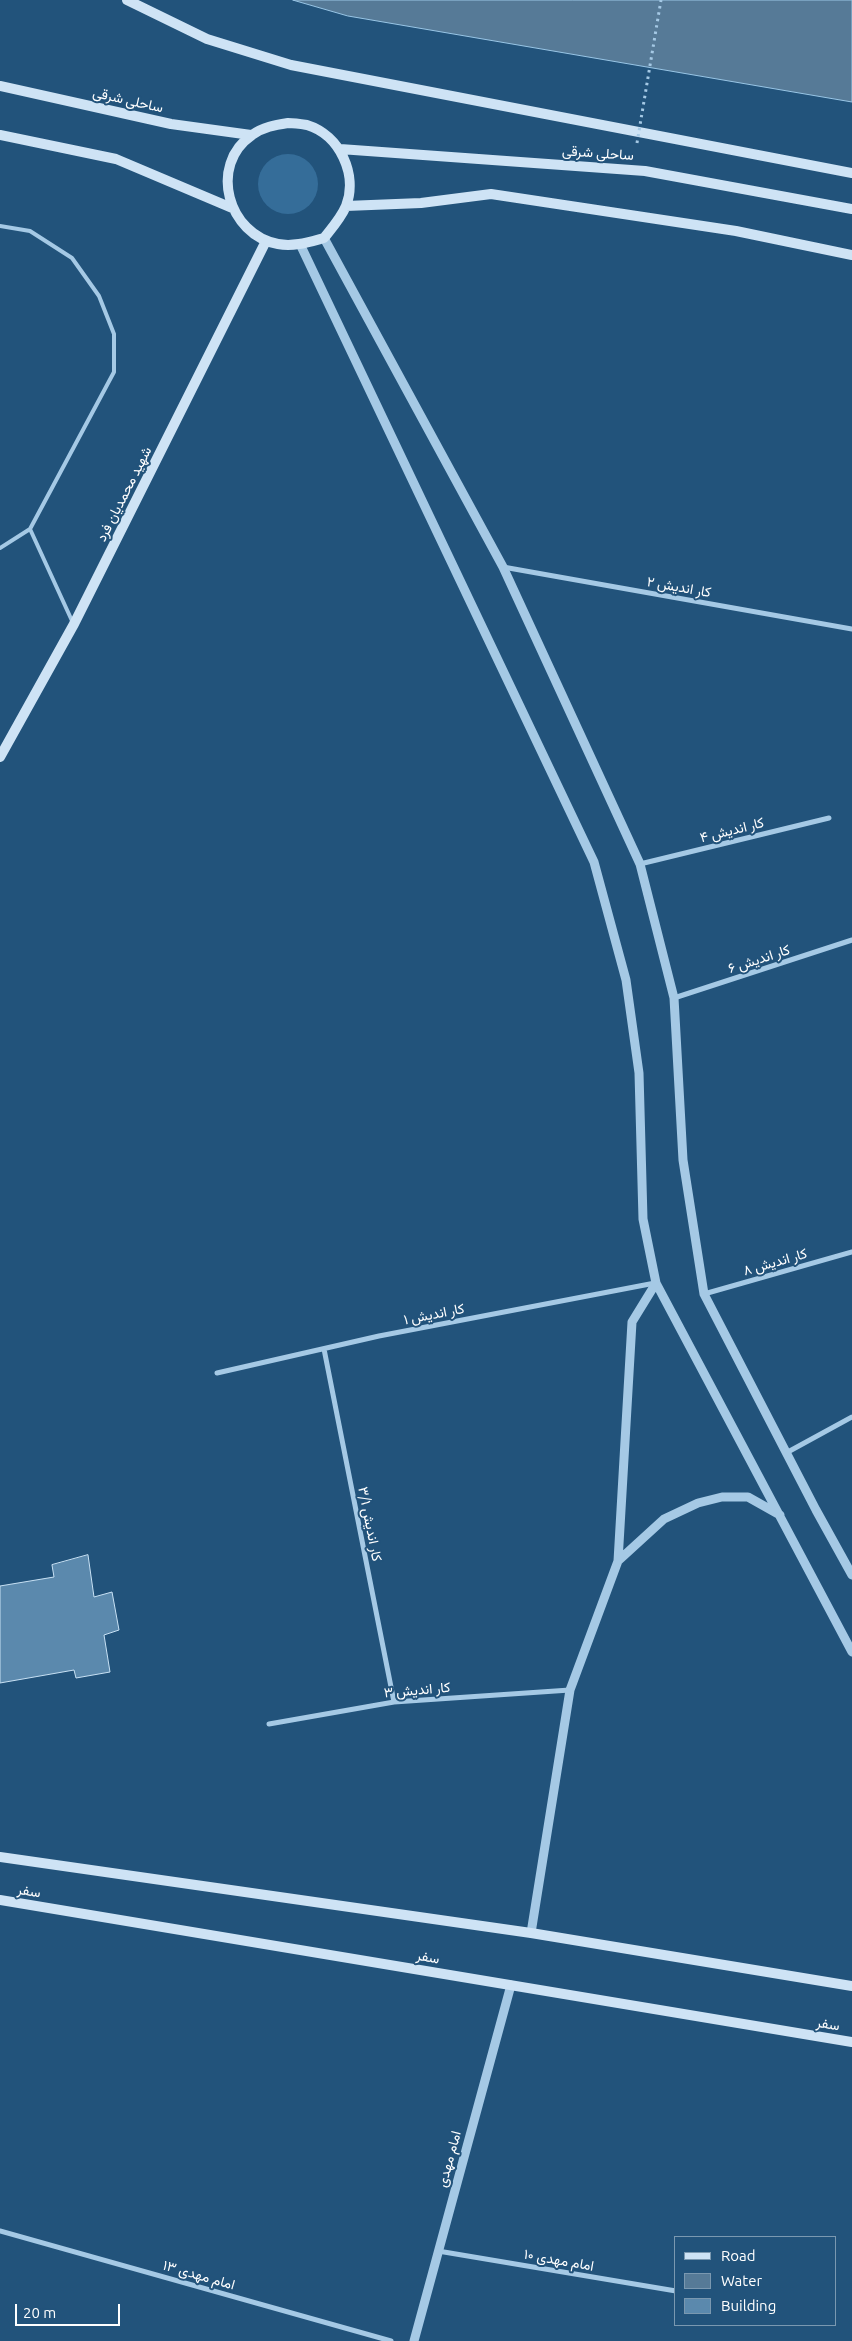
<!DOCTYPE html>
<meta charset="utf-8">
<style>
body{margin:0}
#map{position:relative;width:852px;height:2341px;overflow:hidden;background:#22537b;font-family:Ubuntu,sans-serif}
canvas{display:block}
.legend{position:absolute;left:674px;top:2236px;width:162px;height:90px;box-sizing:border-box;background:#22537b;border:1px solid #7a98b0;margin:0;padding:6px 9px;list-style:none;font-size:15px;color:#fff}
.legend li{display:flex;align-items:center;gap:10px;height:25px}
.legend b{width:25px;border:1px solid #7a98b0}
.scale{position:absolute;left:15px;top:2304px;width:105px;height:22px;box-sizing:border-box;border:2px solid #fff;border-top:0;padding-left:6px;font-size:15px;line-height:18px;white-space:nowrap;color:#fff;-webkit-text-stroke:4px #22537b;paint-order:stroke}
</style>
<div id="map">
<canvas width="852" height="2341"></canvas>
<ul class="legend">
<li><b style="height:6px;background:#cee3f5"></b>Road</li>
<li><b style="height:14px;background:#567a97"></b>Water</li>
<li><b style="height:14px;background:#5b89ad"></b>Building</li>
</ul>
<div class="scale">20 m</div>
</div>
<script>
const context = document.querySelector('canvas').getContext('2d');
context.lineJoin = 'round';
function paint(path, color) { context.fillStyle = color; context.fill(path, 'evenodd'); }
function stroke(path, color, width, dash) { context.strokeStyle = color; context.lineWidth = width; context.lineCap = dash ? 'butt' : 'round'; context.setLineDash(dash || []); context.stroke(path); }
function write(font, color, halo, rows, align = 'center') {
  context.font = font + ' Ubuntu,Vazirmatn,sans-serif'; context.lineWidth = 4; context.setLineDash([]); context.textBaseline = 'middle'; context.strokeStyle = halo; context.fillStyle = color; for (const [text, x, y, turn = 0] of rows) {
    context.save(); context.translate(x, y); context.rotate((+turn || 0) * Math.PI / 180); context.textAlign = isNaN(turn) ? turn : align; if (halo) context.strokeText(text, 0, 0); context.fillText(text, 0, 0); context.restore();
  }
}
const green = new Path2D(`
 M258 184a30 30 0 1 1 60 0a30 30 0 1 1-60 0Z`);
const water = new Path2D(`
 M 293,0 L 852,0 L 852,102 L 348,16 Z`);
const building = new Path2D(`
 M 88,1555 L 94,1597 L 112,1592 L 119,1630 L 104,1635 L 110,1672 L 76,1678 L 74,1670 L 0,1683 L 0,1586 L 54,1577 L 52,1565 Z`);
const service = new Path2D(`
 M 0,226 L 30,231 L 72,258 L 99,296 L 114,334 L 114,372 L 30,529 L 73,623
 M 0,548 L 30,529`);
const minor = new Path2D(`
 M 503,567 L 852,629
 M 640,864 L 829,818
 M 674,998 L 852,940
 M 704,1294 L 852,1252
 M 324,1349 L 394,1702
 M 217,1373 L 379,1336 L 655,1283
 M 786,1453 L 852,1417
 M 269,1724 L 394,1702 L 570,1690
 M 0,2231 L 391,2341
 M 438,2251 L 676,2291`);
const tertiary = new Path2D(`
 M 324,238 L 503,567 L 640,864 L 674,998 L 683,1160 L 704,1294 L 816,1510 L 852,1575
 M 300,244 L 594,862 L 626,980 L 639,1073 L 643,1219 L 656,1283 L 852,1652
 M 618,1561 L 664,1519 L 698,1503 L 722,1497 L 748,1497 L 780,1515
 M 531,1933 L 570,1690 L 618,1561 L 632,1322 L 656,1283
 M 414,2341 L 511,1985`);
const secondary = new Path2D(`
 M 127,0 L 207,39 L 291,65 L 852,173
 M 0,86 L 171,124 L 251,135
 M 288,123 C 294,123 301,124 307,125 C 340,135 358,175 346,206 C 341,218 332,228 324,238 C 309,242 294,247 278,244 C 228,235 208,165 252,135 C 263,127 275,125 288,123 Z
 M 0,135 L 116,159 L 232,208
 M 340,149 L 645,171 L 852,209
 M 346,206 L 421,203 L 491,194 L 736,231 L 852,255
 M 0,757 L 74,624 L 266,241
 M 0,1857 L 531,1933 L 852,1986
 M 0,1900 L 852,2042`);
const pathBridge = new Path2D(`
 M 637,143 L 661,0`);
const streetNames = [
 ["ساحلی شرقی",128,100,13],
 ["ساحلی شرقی",598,153,4],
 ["شهید محمدیان فرد",124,494,-63],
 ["۲ کار اندیش",679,587,10],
 ["۴ کار اندیش",732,830,-14],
 ["۶ کار اندیش",759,959,-18],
 ["۸ کار اندیش",775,1262,-16],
 ["۱ کار اندیش",434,1314,-11],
 ["۳/۱ کار اندیش",370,1524,79],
 ["۳ کار اندیش",417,1690,-5],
 ["سفر",29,1891,9],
 ["سفر",428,1957,10],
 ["سفر",828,2024,9],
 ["امام مهدی",449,2159,-75],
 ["۱۰ امام مهدی",559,2260,10],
 ["۱۳ امام مهدی",199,2275,16]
];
paint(green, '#356d99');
paint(water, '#567a97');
stroke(water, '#99c6e6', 1);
paint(building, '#5b89ad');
stroke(building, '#c8e1f4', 1);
stroke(service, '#a5c9e5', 4);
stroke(minor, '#a5c9e5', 5);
stroke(tertiary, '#a5c9e5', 9);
stroke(secondary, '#cee3f5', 10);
stroke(pathBridge, '#a5c9e5', 3, [2.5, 4]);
write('14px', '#fff', '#22537b', streetNames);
</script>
